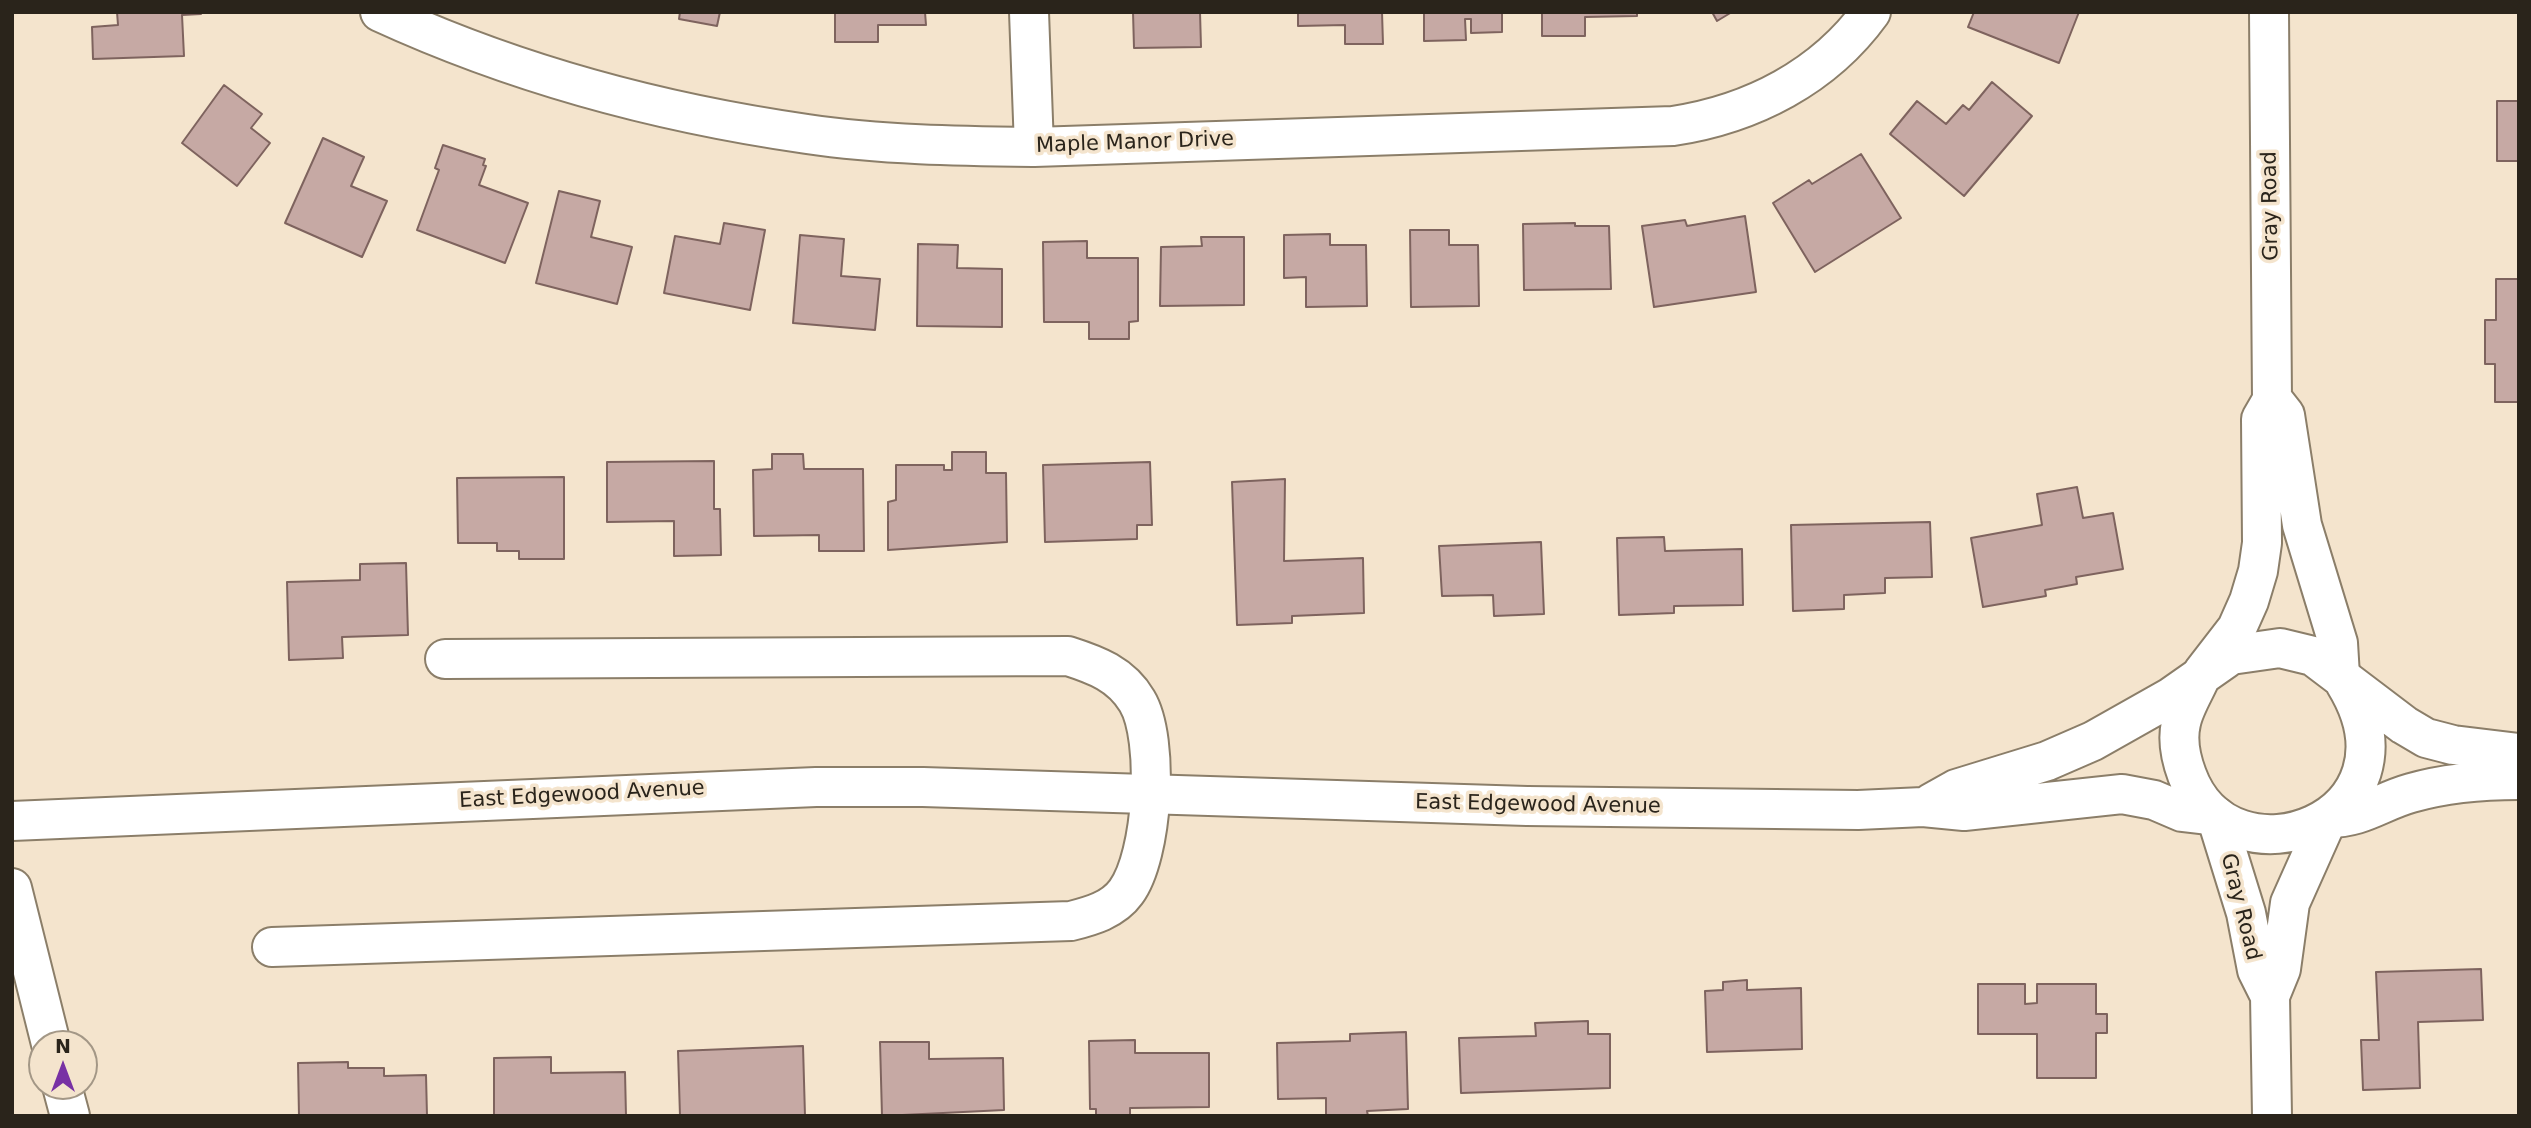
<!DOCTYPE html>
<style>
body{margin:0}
#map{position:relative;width:2531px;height:1128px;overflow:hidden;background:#f4e4cd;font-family:"DejaVu Sans",sans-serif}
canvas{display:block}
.frame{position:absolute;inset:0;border:14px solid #2a241b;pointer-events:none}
.north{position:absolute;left:28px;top:1030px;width:70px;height:70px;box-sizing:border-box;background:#f4e4cd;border:2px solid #a39786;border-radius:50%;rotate:0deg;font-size:19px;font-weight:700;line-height:28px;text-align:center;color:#2a241b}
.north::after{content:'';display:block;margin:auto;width:24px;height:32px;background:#7831a4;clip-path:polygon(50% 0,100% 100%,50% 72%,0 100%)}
</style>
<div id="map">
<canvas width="2531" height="1128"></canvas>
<div class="frame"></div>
<div class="north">N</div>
</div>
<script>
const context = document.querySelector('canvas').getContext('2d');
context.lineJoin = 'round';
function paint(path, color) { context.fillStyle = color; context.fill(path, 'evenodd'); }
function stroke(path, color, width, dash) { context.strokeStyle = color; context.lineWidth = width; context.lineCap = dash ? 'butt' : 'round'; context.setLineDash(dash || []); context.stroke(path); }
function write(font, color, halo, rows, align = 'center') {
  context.font = font + ' "DejaVu Sans",sans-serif'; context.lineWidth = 7; context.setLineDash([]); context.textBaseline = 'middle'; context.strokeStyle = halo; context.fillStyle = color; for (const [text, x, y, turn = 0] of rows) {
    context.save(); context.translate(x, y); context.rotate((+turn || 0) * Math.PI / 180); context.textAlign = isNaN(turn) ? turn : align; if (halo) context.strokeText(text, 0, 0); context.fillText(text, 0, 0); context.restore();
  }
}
const building = new Path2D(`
 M 117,12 L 201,12 L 201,14 L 182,15 L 184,56 L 93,59 L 92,27 L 118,25 Z
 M 680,12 L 720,12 L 717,26 L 679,19 Z
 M 835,12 L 925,12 L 926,25 L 878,25 L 878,42 L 835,42 Z
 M 1133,12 L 1200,12 L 1201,47 L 1134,48 Z
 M 1298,12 L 1382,12 L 1383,44 L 1345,44 L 1345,25 L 1298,26 Z
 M 1424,12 L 1502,12 L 1502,32 L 1471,33 L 1471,19 L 1465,19 L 1466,40 L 1424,41 Z
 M 1542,12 L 1637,12 L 1637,16 L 1585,17 L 1585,36 L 1542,36 Z
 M 1712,12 L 1732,12 L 1717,21 Z
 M 1974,12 L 2079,12 L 2059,63 L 1968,27 Z
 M 2519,30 L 2519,161 L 2497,161 L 2497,101 L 2519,101 Z
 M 1992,82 L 2032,116 L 1964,196 L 1890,134 L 1917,101 L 1946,124 L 1963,105 L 1969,110 Z
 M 224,85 L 262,114 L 251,128 L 270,143 L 237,186 L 182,143 Z
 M 323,138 L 364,157 L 351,186 L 387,201 L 362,257 L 285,223 Z
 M 443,145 L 485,159 L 483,165 L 486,166 L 479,185 L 528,203 L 505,263 L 417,230 L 439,170 L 435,168 Z
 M 1861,154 L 1901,218 L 1815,272 L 1773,203 L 1809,180 L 1812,184 Z
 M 559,191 L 600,201 L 591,237 L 632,247 L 617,304 L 536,283 Z
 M 1745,216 L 1756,292 L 1654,307 L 1642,226 L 1685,220 L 1687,226 Z
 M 724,223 L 765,230 L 750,310 L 664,293 L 675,236 L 720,244 Z
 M 1575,223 L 1575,226 L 1609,226 L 1611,289 L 1524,290 L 1523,224 Z
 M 1410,230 L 1449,230 L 1449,245 L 1478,245 L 1479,306 L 1411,307 Z
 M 1330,234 L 1330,245 L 1366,245 L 1367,306 L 1306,307 L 1306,277 L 1284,278 L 1284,235 Z
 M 800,235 L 844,239 L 841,276 L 880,279 L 875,330 L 793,323 Z
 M 1201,237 L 1244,237 L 1244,305 L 1160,306 L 1161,247 L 1202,246 Z
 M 1087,241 L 1087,258 L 1138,258 L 1138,321 L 1129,322 L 1129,339 L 1089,339 L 1089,322 L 1044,322 L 1043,242 Z
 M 918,244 L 958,245 L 957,268 L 1002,269 L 1002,327 L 917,326 Z
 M 2496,279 L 2519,279 L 2519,402 L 2495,402 L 2495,364 L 2485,364 L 2485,320 L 2496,320 Z
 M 952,452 L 986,452 L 986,473 L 1006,473 L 1007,542 L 888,550 L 888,502 L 896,500 L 896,465 L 944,465 L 944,470 L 952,470 Z
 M 772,454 L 803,454 L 804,469 L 863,469 L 864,551 L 819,551 L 819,535 L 754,536 L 753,470 L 772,469 Z
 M 714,461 L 714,509 L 720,509 L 721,555 L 674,556 L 674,521 L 607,522 L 607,462 Z
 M 1150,462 L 1152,525 L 1137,525 L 1137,539 L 1045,542 L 1043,465 Z
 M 564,477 L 564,559 L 519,559 L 519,551 L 497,551 L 497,543 L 458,543 L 457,478 Z
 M 1285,479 L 1284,561 L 1363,558 L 1364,613 L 1292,616 L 1292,623 L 1237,625 L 1232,482 Z
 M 2077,487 L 2083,518 L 2113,513 L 2123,569 L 2076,577 L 2077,584 L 2045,590 L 2046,596 L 1983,607 L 1971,538 L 2042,525 L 2037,494 Z
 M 1930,522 L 1932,577 L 1885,578 L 1885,593 L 1844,595 L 1844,609 L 1793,611 L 1791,525 Z
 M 1664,537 L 1665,551 L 1742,549 L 1743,605 L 1674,606 L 1674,613 L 1619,615 L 1617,538 Z
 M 1541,542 L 1544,614 L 1494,616 L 1493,595 L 1442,596 L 1439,546 Z
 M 406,563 L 408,635 L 342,637 L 343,658 L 289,660 L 287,582 L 360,580 L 360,564 Z
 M 2481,969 L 2483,1020 L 2418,1022 L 2420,1088 L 2363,1090 L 2361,1040 L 2379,1040 L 2376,972 Z
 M 1747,980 L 1747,990 L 1801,988 L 1802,1049 L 1707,1052 L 1705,991 L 1723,990 L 1723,982 Z
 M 1978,984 L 2025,984 L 2025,1004 L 2037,1003 L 2037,984 L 2096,984 L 2096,1014 L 2107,1014 L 2107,1033 L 2096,1033 L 2096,1078 L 2037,1078 L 2037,1034 L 1978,1034 Z
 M 1588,1021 L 1588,1034 L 1610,1034 L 1610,1088 L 1461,1093 L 1459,1038 L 1536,1036 L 1535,1023 Z
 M 1406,1032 L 1408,1109 L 1367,1111 L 1368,1116 L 1326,1116 L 1326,1098 L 1278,1099 L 1277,1043 L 1350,1041 L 1350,1034 Z
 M 1135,1040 L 1135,1053 L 1209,1053 L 1209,1107 L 1130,1108 L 1130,1116 L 1096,1116 L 1096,1109 L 1090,1109 L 1089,1041 Z
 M 880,1042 L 929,1042 L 929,1059 L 1003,1058 L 1004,1110 L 882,1116 Z
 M 803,1046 L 805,1116 L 680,1116 L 678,1051 Z
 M 551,1057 L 551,1073 L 625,1072 L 626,1116 L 494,1116 L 494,1058 Z
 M 348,1062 L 348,1068 L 384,1068 L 384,1076 L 426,1075 L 427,1116 L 299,1116 L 298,1063 Z`);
const minor = new Path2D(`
 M 380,12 C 515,74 660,113 807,134 C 881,145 959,146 1034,147 L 1673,126 C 1752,114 1824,77 1871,12
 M 1029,12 L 1034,147
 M 2274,401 L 2285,415 L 2302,525 L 2338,643 L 2340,676
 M 2203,672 L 2237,628 L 2249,601 L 2258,571 L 2262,543 L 2261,419 L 2272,400 L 2269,12
 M 2216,816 L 2246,913 L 2257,970 L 2270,996
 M 272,947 L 1071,921 C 1091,916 1113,910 1126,892 C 1153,856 1160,739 1137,701 C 1121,674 1096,665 1068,656 L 445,659
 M 2272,1116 L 2270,996 L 2281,969 L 2290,903 L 2328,818`);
const major = new Path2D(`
 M 2202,674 C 2196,689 2184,707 2181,723 C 2177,740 2181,759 2187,775 C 2230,893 2429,820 2345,683
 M 1931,803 L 1956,789 L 2047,761 L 2093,741 L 2171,697 L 2231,655 L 2280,648 L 2313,656 L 2404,725 L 2426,738 L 2453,745 L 2519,753
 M 2328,818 C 2363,818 2379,802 2411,793 C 2446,783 2482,780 2519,780
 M 12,821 L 816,787 L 923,787 L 1527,806 L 1858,810 L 1923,807 L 1964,811 L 2122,794 L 2154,800 L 2182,812 L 2216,816`);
const highway = new Path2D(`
 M 12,888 L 51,1044
 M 62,1086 L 70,1116`);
const streetNames = [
 ["Maple Manor Drive",1135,143,-2],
 ["Gray Road",2271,206,-91],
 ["East Edgewood Avenue",582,795,-3],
 ["East Edgewood Avenue",1538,805,1],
 ["Gray Road",2240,907,76]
];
paint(building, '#c6a9a4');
stroke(building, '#7e635e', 2);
stroke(minor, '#8b7e69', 42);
stroke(major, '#8b7e69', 42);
stroke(highway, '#8b7e69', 42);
stroke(minor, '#fff', 38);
stroke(major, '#fff', 38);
stroke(highway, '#fff', 38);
write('21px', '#2a241b', '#f4e4cd', streetNames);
</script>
